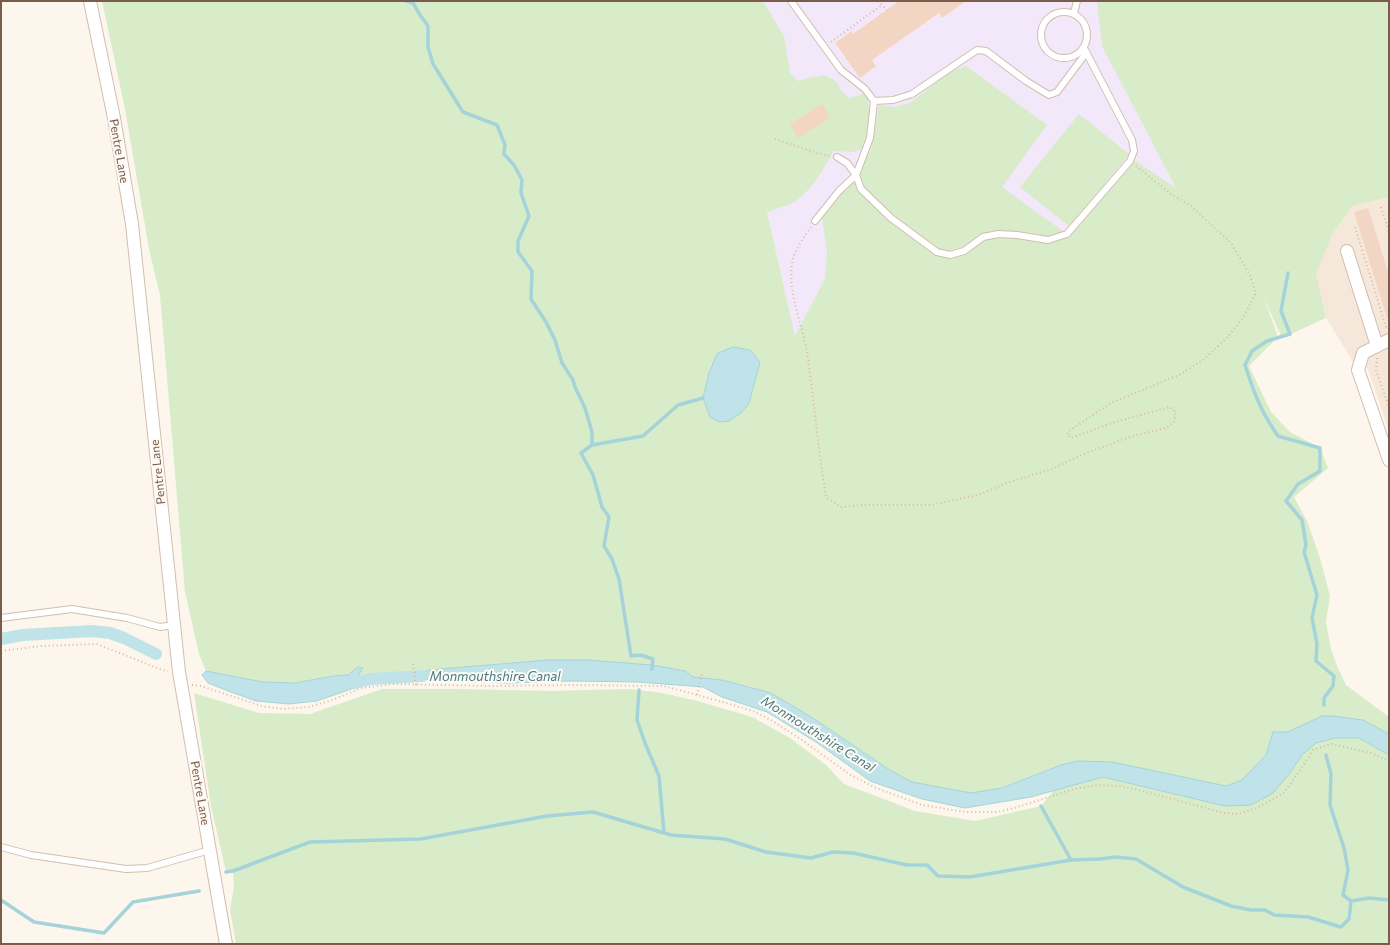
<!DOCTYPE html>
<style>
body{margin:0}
#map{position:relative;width:1390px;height:945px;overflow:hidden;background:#fdf6ec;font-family:Commissioner,sans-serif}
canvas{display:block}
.frame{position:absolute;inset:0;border:2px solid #7a5c4d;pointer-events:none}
</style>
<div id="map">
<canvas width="1390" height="945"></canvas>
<div class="frame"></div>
</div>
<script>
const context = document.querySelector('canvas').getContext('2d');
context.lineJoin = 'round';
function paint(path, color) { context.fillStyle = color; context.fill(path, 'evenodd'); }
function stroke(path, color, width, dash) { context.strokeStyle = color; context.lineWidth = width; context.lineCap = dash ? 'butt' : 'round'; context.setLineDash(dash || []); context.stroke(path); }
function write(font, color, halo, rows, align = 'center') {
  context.font = font + ' Commissioner,sans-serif'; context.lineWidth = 4; context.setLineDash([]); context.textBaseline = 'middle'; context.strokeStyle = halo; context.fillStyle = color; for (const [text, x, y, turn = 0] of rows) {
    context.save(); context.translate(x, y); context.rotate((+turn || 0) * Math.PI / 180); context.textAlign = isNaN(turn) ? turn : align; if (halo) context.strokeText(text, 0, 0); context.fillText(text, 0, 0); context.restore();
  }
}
const residential = new Path2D(`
 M 1389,197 L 1389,432 L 1368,369 L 1355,365 L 1326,318 L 1315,274 L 1332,235 L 1352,206 Z`);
const education = new Path2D(`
 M 754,1 L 1097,1 L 1177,189 L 795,337 L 767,212 Z`);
const green = new Path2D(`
 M 102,1 L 763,1 L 784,36 L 790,73 L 798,81 L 812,77 L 825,75 L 837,82 L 841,91 L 850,98 L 866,93 C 873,115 870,127 865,148 L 853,152 L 833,151 C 824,170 810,193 791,204 C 783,207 775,209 767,212 L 795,336 L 825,279 L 827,251 L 822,218 L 854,172 L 871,150 L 879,105 L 893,107 L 910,103 L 948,73 L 966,66 L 1047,125 L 1002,187 L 1067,234 L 1131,158 L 1176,188 L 1102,46 L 1097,1 L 1389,1 L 1389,197 L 1352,206 L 1332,235 L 1316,274 L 1326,318 L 1282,338 L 1264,298 L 1278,337 L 1249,366 L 1271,412 L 1290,432 L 1320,448 L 1328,468 L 1294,497 L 1307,521 L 1320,558 L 1330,596 L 1326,622 L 1331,649 L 1337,666 L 1346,685 L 1389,717 L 1389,944 L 236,944 L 230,910 L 234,886 L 233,871 L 226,872 L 211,806 L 194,693 L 259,713 L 310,714 L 382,689 L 456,689 L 550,691 L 628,689 L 657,692 L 694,700 L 752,717 L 790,738 L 826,765 L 844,784 L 915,811 L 975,821 L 1041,806 L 1066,775 L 1061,765 L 1002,788 L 971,794 L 912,782 L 888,769 L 816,720 L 771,693 L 722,680 L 693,677 L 685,671 L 587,660 L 549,660 L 431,670 L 407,677 L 371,679 L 357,676 L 363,668 L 358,667 L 348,675 L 333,676 L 295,683 L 263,682 L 206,671 L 199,654 L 185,592 L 160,295 L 149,249 L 125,109 Z
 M 1079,114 L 1129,154 L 1070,227 L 1020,187 Z`);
const water = new Path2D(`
 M 733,347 L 750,350 L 760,362 L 749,403 L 741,413 L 729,421 L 720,422 L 710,417 L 703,398 L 709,373 L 717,354 Z
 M 549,660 L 587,660 L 652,665 L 685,671 L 693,677 L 722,680 L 771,693 L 816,720 L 888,769 L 912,782 L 971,793 L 1002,788 L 1061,765 L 1077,761 L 1112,762 L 1226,786 L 1242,780 L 1266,755 L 1273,732 L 1288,732 L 1322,716 L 1332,716 L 1363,720 L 1387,733 L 1389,734 L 1389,755 L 1359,738 L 1335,738 L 1316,743 L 1302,755 L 1290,773 L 1273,793 L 1251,805 L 1225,806 L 1103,777 L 1031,797 L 965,808 L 922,799 L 870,781 L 816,742 L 767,712 L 722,697 L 703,687 L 638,682 L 572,681 L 506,683 L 434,680 L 407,677 L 430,670 Z
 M 358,667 L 363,668 L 358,676 L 371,679 L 360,686 L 317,701 L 289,704 L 256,701 L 228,691 L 208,683 L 202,675 L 206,671 L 263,682 L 295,683 L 333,676 L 348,675 Z`);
const stream = new Path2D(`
 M 406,1 L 413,3 L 420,15 L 428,26 L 428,47 L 433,64 L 463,112 L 497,125 L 505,145 L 504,154 L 514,165 L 522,180 L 521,193 L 529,216 L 518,241 L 518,252 L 532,271 L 531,299 L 546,322 L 555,340 L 562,363 L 573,380 L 575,387 L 585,408 L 592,432 L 592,445
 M 1288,273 L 1281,311 L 1290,334 L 1267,341 L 1252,351 L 1245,365 C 1254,393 1261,412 1278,436 L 1320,448 L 1320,471 L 1298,484 L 1286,501 L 1302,520 L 1306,545 L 1304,552 L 1317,595 L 1312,618 L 1317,644 L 1316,661 L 1334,676 L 1333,686 L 1324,698 L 1324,705
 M 652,669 L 653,659 L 640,655 L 631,656 L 619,579 L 612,559 L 604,546 L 609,517 L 602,507 L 593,475 L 581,453 L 592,445 L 643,436 L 678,405 L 703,398
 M 639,690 L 637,720 L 645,743 L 659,776 L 664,833
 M 1326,755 L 1331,774 L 1330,805 L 1344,848 L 1348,870 L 1343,895 L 1351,901
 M 1041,806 L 1071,860
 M 226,872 L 233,871 L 310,842 L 421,839 L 547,816 L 593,812 L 671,835 L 725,839 L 766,852 L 811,858 L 833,852 L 853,853 L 907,865 L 927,865 L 938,876 L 970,877 L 1071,860 L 1100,859 L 1115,857 L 1136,859 L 1183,887 L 1231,906 L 1251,910 L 1265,910 L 1274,915 L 1308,917 L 1341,927 L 1349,919 L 1351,901 L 1369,898 L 1389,900
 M 1,900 L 34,922 L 104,933 L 133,902 L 199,891`);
const canal = new Path2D(`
 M 1,639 L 23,635 L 92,631 L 110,633 L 124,638 L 156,654
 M 355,683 L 371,679 L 422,676`);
const building = new Path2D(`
 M 899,1 L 966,1 L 942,18 L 939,13 L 872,60 L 876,66 L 860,78 L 835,43 L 852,31 L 853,34 Z
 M 822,104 L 830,118 L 798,138 L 790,124 Z
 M 1368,208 L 1389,275 L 1389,317 L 1387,318 L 1354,212 Z`);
const path = new Path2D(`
 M 878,1 L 887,10
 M 831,42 L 882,5
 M 775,139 L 817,153 L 830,156
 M 1381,207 L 1389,232
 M 811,227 C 804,237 796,248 793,259 C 786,290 802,322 807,352 C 814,400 818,449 826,497 L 841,507 L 863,505 L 931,505 L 978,495 L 1010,482 L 1052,469 L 1086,453 L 1133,436 L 1166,428 L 1174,422 L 1176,412 L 1170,407 L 1115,422 L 1071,438 L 1067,435 L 1069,431 L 1111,403 L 1179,375 L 1203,360 L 1226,339 L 1243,318 L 1256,293 L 1250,275 L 1231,243 L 1191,206 L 1171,194 L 1136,166
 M 1355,227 L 1387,330
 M 1377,358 L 1376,370 L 1389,407
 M 1,651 L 41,646 L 97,644 L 162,670 L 168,671
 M 413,664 L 416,685
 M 192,685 L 201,686 L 262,706 L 283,709 L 309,707 L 335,699 L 361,688 L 393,684 L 490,686 L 566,685 L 664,686 L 730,704 L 753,711 L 771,720 L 802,740 L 849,774 L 876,788 L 922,805 L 965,812 L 996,812 L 1011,809 L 1074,789 L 1098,785 L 1118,786 L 1135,789 L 1224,813 L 1238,814 L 1257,808 L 1284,793 L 1301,769 L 1313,750 L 1331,744 L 1371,753 L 1389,761
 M 697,695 L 702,674`);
const service = new Path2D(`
 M 791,1 L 841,70 L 865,89 L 874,101 L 870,138 L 856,175 L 861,189 L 891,218 L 937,252 L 950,255 L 964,251 L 983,237 L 998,234 L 1017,235 L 1048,240 L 1067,234 L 1130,161 L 1134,151 L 1132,140 L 1084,48
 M1041 35a23 23 0 1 1 46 0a23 23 0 1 1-46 0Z
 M 1074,13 L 1077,1
 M 874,101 L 893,100 L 912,94 L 977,50 L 986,51 L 1026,81 L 1049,95 L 1057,92 L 1086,53
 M 815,221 L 839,191 L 856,175 L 847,163 L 837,157
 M 1,618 L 72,609 L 127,618 L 160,627 L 173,625
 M 1,847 L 31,855 L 126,869 L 147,868 L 210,850`);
const minor = new Path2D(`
 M 90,1 L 114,118 L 132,224 L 179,672 L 226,944
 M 1347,251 L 1377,346
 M 1389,340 L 1363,353 L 1358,370 L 1389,460`);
const streetNames = [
 ["Pentre Lane",119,151,80],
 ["Pentre Lane",158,472,-96],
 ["Pentre Lane",200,793,80]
];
const waterNames = [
 ["Monmouthshire Canal",495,677],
 ["Monmouthshire Canal",818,734,32]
];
paint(residential, '#f5e8da');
paint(education, '#f3e8fa');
paint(green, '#d8ecc9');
paint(water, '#bfe3e8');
stroke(water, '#a5d3da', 1);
stroke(stream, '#a5d3da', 3.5);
stroke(canal, '#bfe3e8', 12);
paint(building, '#f3d5c3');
stroke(service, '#d1beb0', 8);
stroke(minor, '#d1beb0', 14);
stroke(path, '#d9b8a5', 2, [1, 3]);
stroke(service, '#fff', 6);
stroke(minor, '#fff', 12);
write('12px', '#7a5c4d', '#fffaf3', streetNames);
write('italic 13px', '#437c86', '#fffaf3', waterNames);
</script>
